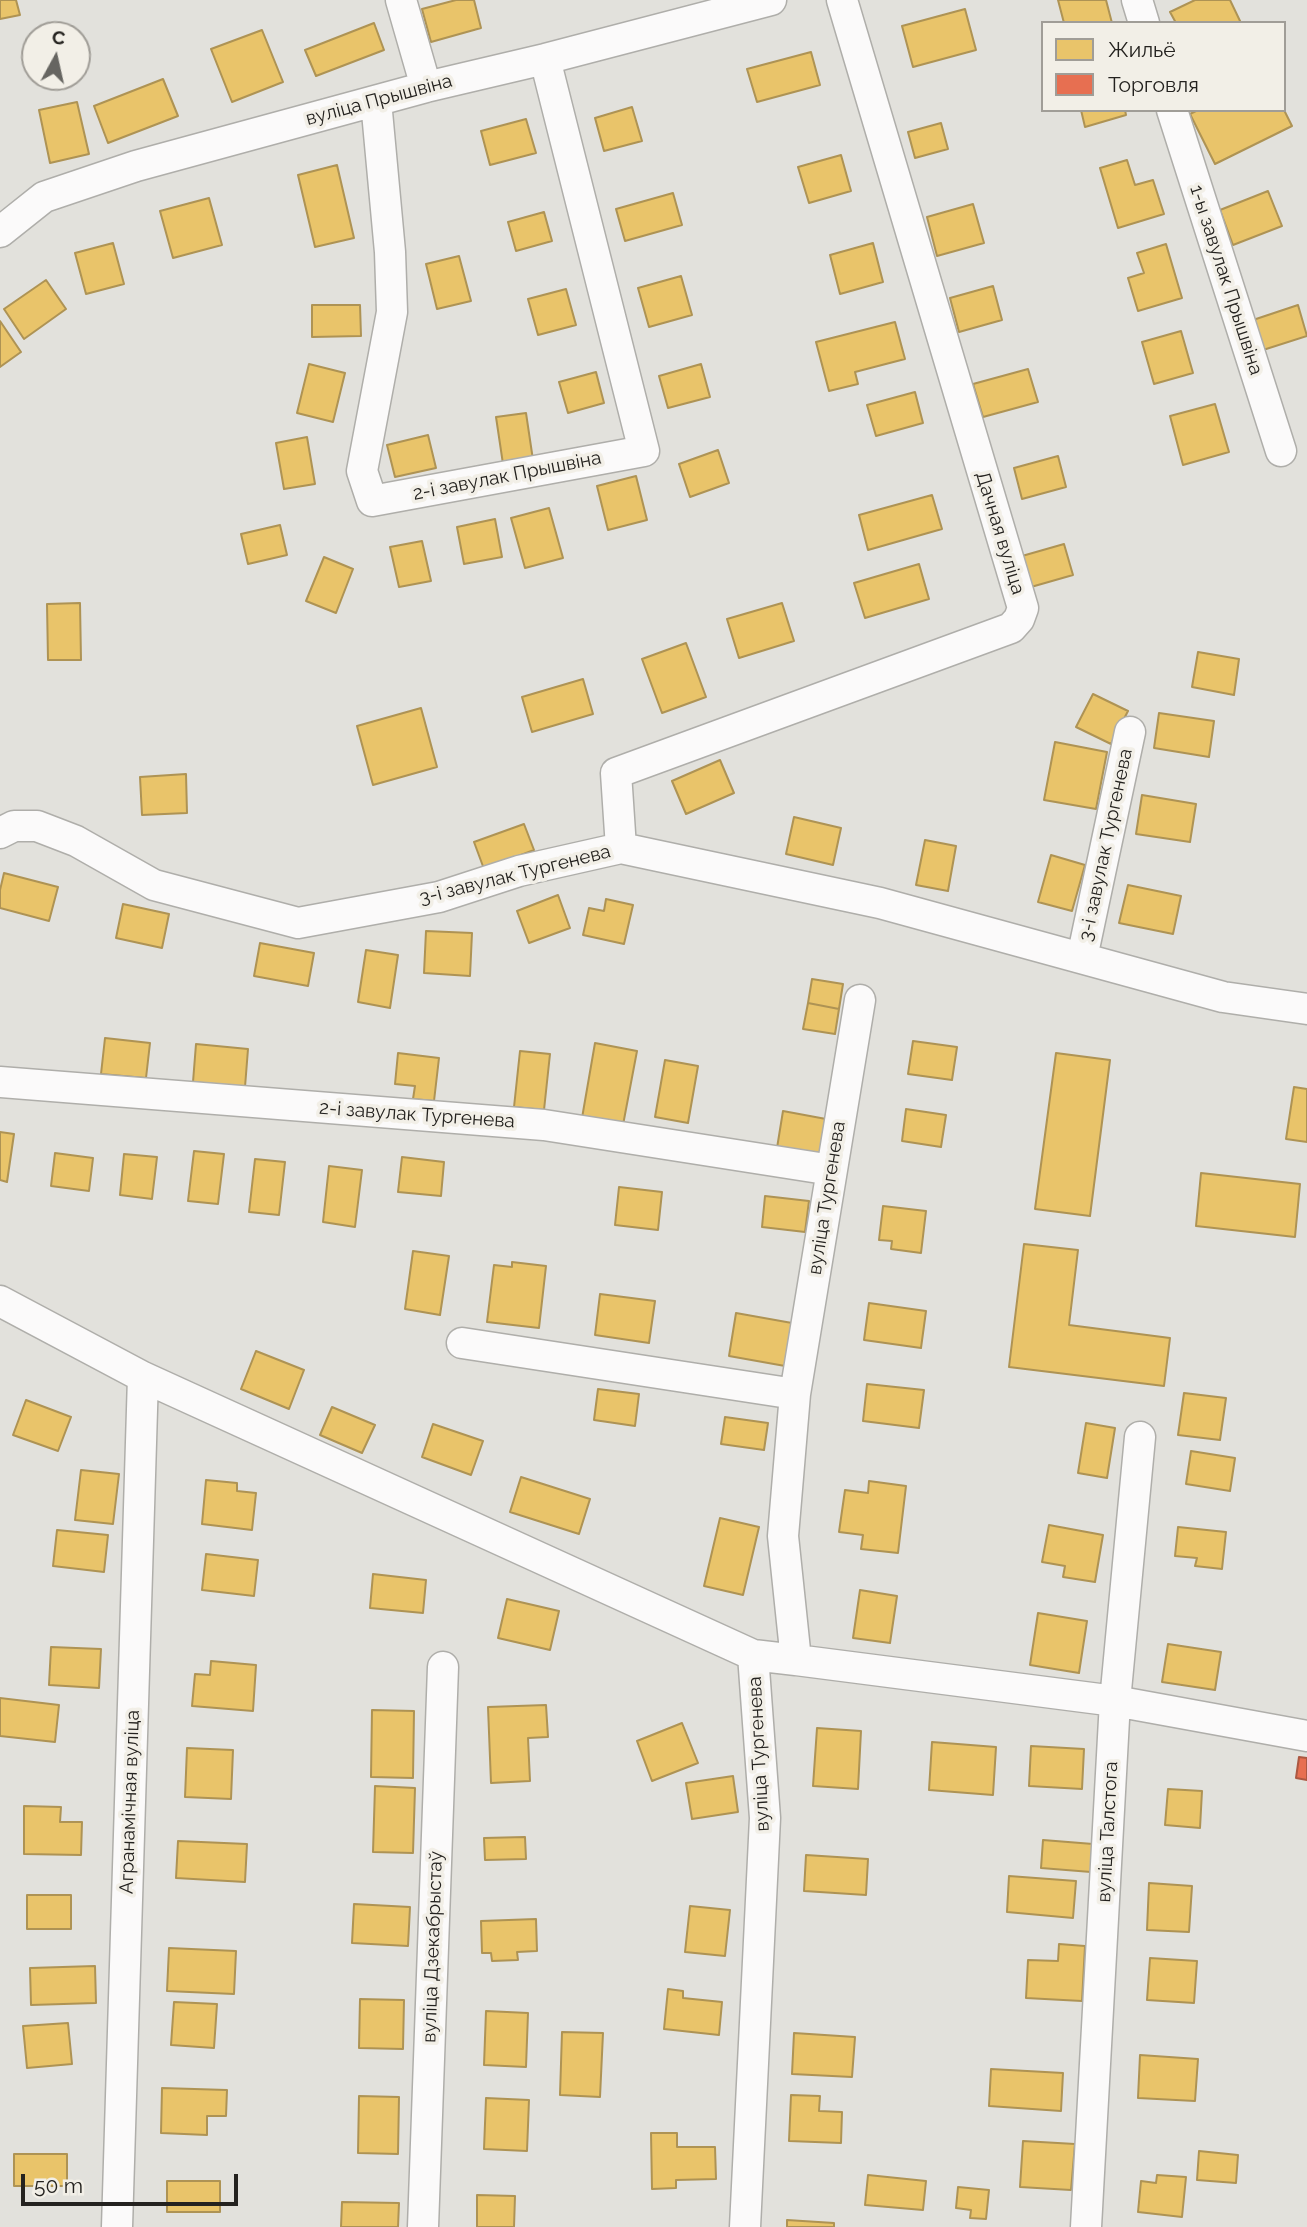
<!DOCTYPE html>
<meta charset="utf-8">
<style>
body{margin:0}
#map{position:relative;width:1307px;height:2227px;overflow:hidden;background:#e2e1dc;font-family:Raleway,sans-serif}
canvas{display:block}
.legend{position:absolute;left:1041px;top:21px;width:245px;height:91px;box-sizing:border-box;background:#f2efe7;border:2px solid #a09d97;margin:0;padding:9px 12px;list-style:none;font-size:21px;color:#24221f}
.legend li{display:flex;align-items:center;gap:14px;height:35px}
.legend b{width:35px;border:2px solid #a09d97}
.north{position:absolute;left:21px;top:21px;width:70px;height:70px;box-sizing:border-box;background:#f2efe7;border:2px solid #a09d97;border-radius:50%;rotate:8deg;font-size:19px;font-weight:700;line-height:28px;text-align:center;color:#24221f}
.north::after{content:'';display:block;margin:auto;width:24px;height:32px;background:#666561;clip-path:polygon(50% 0,100% 100%,50% 72%,0 100%)}
.scale{position:absolute;left:21px;top:2174px;width:217px;height:32px;box-sizing:border-box;border:4px solid #24221f;border-top:0;padding-left:9px;font-size:21px;line-height:24px;white-space:nowrap;color:#24221f;-webkit-text-stroke:5px #f2efe7;paint-order:stroke}
</style>
<div id="map">
<canvas width="1307" height="2227"></canvas>
<ul class="legend">
<li><b style="height:19px;background:#e9c46a"></b>Жильё</li>
<li><b style="height:19px;background:#e76f51"></b>Торговля</li>
</ul>
<div class="north">С</div>
<div class="scale">50 m</div>
</div>
<script>
const context = document.querySelector('canvas').getContext('2d');
context.lineJoin = 'round';
function paint(path, color) { context.fillStyle = color; context.fill(path, 'evenodd'); }
function stroke(path, color, width, dash) { context.strokeStyle = color; context.lineWidth = width; context.lineCap = dash ? 'butt' : 'round'; context.setLineDash(dash || []); context.stroke(path); }
function write(font, color, halo, rows, align = 'center') {
  context.font = font + ' Raleway,sans-serif'; context.lineWidth = 7; context.setLineDash([]); context.textBaseline = 'middle'; context.strokeStyle = halo; context.fillStyle = color; for (const [text, x, y, turn = 0] of rows) {
    context.save(); context.translate(x, y); context.rotate((+turn || 0) * Math.PI / 180); context.textAlign = isNaN(turn) ? turn : align; if (halo) context.strokeText(text, 0, 0); context.fillText(text, 0, 0); context.restore();
  }
}
const homes = new Path2D(`
 M 0,0 L 16,0 L 20,15 L 0,19 Z
 M 456,0 L 474,0 L 481,28 L 431,42 L 422,9 Z
 M 1058,0 L 1106,0 L 1112,23 L 1064,23 Z
 M 1195,0 L 1230,0 L 1241,23 L 1176,23 L 1170,12 Z
 M 965,9 L 976,50 L 913,67 L 902,26 Z
 M 374,23 L 384,50 L 316,76 L 305,50 Z
 M 262,30 L 283,82 L 232,102 L 211,49 Z
 M 811,52 L 820,85 L 757,102 L 747,69 Z
 M 163,79 L 178,116 L 108,143 L 94,106 Z
 M 77,102 L 89,154 L 50,163 L 39,110 Z
 M 632,107 L 642,141 L 604,151 L 595,118 Z
 M 1081,110 L 1125,110 L 1126,115 L 1085,127 Z
 M 1198,110 L 1284,110 L 1292,126 L 1215,164 L 1190,114 Z
 M 526,119 L 536,153 L 490,165 L 481,131 Z
 M 941,123 L 948,149 L 915,158 L 908,132 Z
 M 841,155 L 851,191 L 809,203 L 798,167 Z
 M 1127,160 L 1135,185 L 1153,180 L 1164,214 L 1118,228 L 1100,168 Z
 M 337,165 L 354,238 L 315,247 L 298,175 Z
 M 1268,191 L 1282,226 L 1233,245 L 1220,210 Z
 M 673,193 L 682,225 L 625,241 L 616,209 Z
 M 209,198 L 222,245 L 173,258 L 160,211 Z
 M 973,204 L 984,243 L 937,256 L 927,217 Z
 M 544,212 L 552,241 L 516,251 L 508,222 Z
 M 113,243 L 124,284 L 86,294 L 75,253 Z
 M 873,243 L 883,282 L 840,294 L 830,255 Z
 M 1166,244 L 1182,298 L 1138,311 L 1128,278 L 1144,273 L 1137,253 Z
 M 459,256 L 471,301 L 437,309 L 426,264 Z
 M 681,276 L 692,315 L 649,327 L 638,288 Z
 M 46,280 L 66,309 L 24,339 L 4,309 Z
 M 993,286 L 1002,320 L 959,332 L 950,298 Z
 M 566,289 L 576,325 L 538,335 L 528,299 Z
 M 312,305 L 360,305 L 361,336 L 312,337 Z
 M 1298,305 L 1307,336 L 1263,350 L 1253,320 Z
 M 0,321 L 21,352 L 0,367 Z
 M 895,322 L 905,359 L 855,372 L 858,384 L 829,391 L 816,342 Z
 M 1181,331 L 1193,373 L 1154,384 L 1142,342 Z
 M 309,364 L 345,373 L 333,422 L 297,413 Z
 M 701,364 L 710,397 L 668,408 L 659,376 Z
 M 1028,369 L 1038,402 L 983,417 L 973,384 Z
 M 596,372 L 604,403 L 568,413 L 559,382 Z
 M 915,392 L 923,423 L 876,436 L 867,405 Z
 M 1215,404 L 1229,452 L 1183,465 L 1170,416 Z
 M 526,413 L 533,460 L 503,464 L 496,417 Z
 M 428,435 L 436,468 L 395,477 L 387,445 Z
 M 307,437 L 315,484 L 284,489 L 276,443 Z
 M 718,450 L 729,483 L 690,497 L 679,464 Z
 M 1058,456 L 1066,487 L 1022,499 L 1014,468 Z
 M 636,476 L 647,520 L 608,530 L 597,486 Z
 M 932,495 L 942,529 L 868,550 L 859,515 Z
 M 549,508 L 563,558 L 525,568 L 511,518 Z
 M 495,519 L 502,557 L 464,564 L 457,527 Z
 M 280,525 L 287,555 L 248,564 L 241,534 Z
 M 422,541 L 431,581 L 399,587 L 390,547 Z
 M 1064,544 L 1073,575 L 1031,587 L 1022,556 Z
 M 324,557 L 353,569 L 336,613 L 306,601 Z
 M 919,564 L 929,599 L 865,618 L 854,583 Z
 M 80,603 L 81,660 L 48,660 L 47,604 Z
 M 782,603 L 794,641 L 739,658 L 727,619 Z
 M 686,643 L 706,697 L 662,713 L 642,659 Z
 M 1198,652 L 1239,659 L 1234,695 L 1192,687 Z
 M 583,679 L 593,714 L 532,732 L 522,697 Z
 M 1093,694 L 1128,711 L 1111,744 L 1076,727 Z
 M 421,708 L 437,767 L 373,785 L 357,726 Z
 M 1159,713 L 1214,721 L 1209,757 L 1154,748 Z
 M 1055,742 L 1107,752 L 1096,809 L 1044,800 Z
 M 720,760 L 734,793 L 686,814 L 672,781 Z
 M 186,774 L 187,813 L 142,815 L 140,777 Z
 M 1142,795 L 1196,804 L 1190,842 L 1136,834 Z
 M 794,817 L 841,828 L 833,865 L 786,854 Z
 M 524,824 L 534,850 L 484,869 L 474,842 Z
 M 925,840 L 956,846 L 948,891 L 916,885 Z
 M 1051,855 L 1085,865 L 1072,911 L 1038,902 Z
 M 4,873 L 58,887 L 49,921 L 0,908 L 0,890 Z
 M 1128,885 L 1181,896 L 1173,934 L 1119,923 Z
 M 558,895 L 570,928 L 529,943 L 517,911 Z
 M 606,899 L 633,905 L 624,944 L 583,935 L 589,908 L 604,911 Z
 M 123,904 L 169,914 L 162,948 L 116,938 Z
 M 426,931 L 472,933 L 470,976 L 424,973 Z
 M 260,943 L 314,953 L 308,986 L 254,976 Z
 M 366,950 L 398,955 L 390,1008 L 358,1002 Z
 M 812,979 L 843,984 L 839,1009 L 808,1003 Z
 M 808,1003 L 839,1009 L 835,1034 L 803,1029 Z
 M 105,1038 L 150,1043 L 146,1078 L 101,1074 Z
 M 913,1041 L 957,1047 L 952,1080 L 908,1074 Z
 M 595,1043 L 637,1051 L 623,1125 L 582,1118 Z
 M 196,1044 L 248,1049 L 245,1087 L 193,1082 Z
 M 520,1051 L 550,1054 L 544,1110 L 514,1107 Z
 M 398,1053 L 439,1058 L 434,1101 L 413,1099 L 415,1086 L 395,1084 Z
 M 1056,1053 L 1110,1060 L 1090,1216 L 1035,1209 Z
 M 665,1060 L 698,1066 L 688,1123 L 655,1117 Z
 M 1294,1087 L 1307,1089 L 1307,1142 L 1286,1139 Z
 M 906,1109 L 946,1115 L 941,1147 L 902,1141 Z
 M 783,1111 L 826,1119 L 820,1156 L 777,1148 Z
 M 0,1132 L 14,1134 L 7,1182 L 0,1180 Z
 M 194,1151 L 224,1154 L 218,1204 L 188,1201 Z
 M 55,1153 L 93,1158 L 89,1191 L 51,1186 Z
 M 124,1154 L 157,1157 L 152,1199 L 120,1195 Z
 M 402,1157 L 444,1162 L 441,1196 L 398,1192 Z
 M 255,1159 L 285,1162 L 279,1215 L 249,1212 Z
 M 329,1166 L 362,1170 L 355,1227 L 323,1222 Z
 M 1201,1173 L 1300,1184 L 1295,1237 L 1196,1226 Z
 M 619,1187 L 662,1192 L 658,1230 L 615,1225 Z
 M 765,1196 L 809,1201 L 805,1232 L 762,1227 Z
 M 883,1206 L 926,1211 L 921,1253 L 891,1249 L 892,1241 L 879,1240 Z
 M 1024,1244 L 1078,1250 L 1069,1325 L 1170,1338 L 1164,1386 L 1009,1367 Z
 M 413,1251 L 449,1256 L 440,1315 L 405,1309 Z
 M 512,1262 L 546,1266 L 539,1328 L 487,1322 L 494,1265 L 512,1267 Z
 M 600,1294 L 655,1301 L 649,1343 L 595,1335 Z
 M 869,1303 L 926,1311 L 921,1348 L 864,1340 Z
 M 736,1313 L 792,1323 L 785,1366 L 729,1356 Z
 M 256,1351 L 304,1370 L 289,1409 L 241,1389 Z
 M 867,1384 L 924,1390 L 919,1428 L 863,1421 Z
 M 598,1389 L 639,1394 L 635,1426 L 594,1420 Z
 M 1184,1393 L 1226,1398 L 1220,1440 L 1178,1435 Z
 M 26,1400 L 71,1417 L 58,1451 L 13,1435 Z
 M 332,1407 L 375,1425 L 362,1453 L 320,1435 Z
 M 725,1417 L 768,1423 L 764,1450 L 721,1444 Z
 M 1086,1423 L 1115,1428 L 1107,1478 L 1078,1473 Z
 M 433,1424 L 483,1441 L 471,1475 L 422,1457 Z
 M 1191,1451 L 1235,1458 L 1230,1491 L 1186,1484 Z
 M 81,1470 L 119,1474 L 113,1524 L 75,1520 Z
 M 521,1477 L 590,1499 L 579,1534 L 510,1512 Z
 M 206,1480 L 237,1483 L 237,1491 L 256,1493 L 252,1530 L 202,1524 Z
 M 869,1481 L 906,1486 L 898,1553 L 861,1549 L 863,1535 L 839,1532 L 845,1490 L 868,1493 Z
 M 720,1518 L 759,1527 L 743,1595 L 704,1586 Z
 M 1049,1525 L 1103,1535 L 1095,1582 L 1063,1577 L 1065,1566 L 1042,1562 Z
 M 1178,1527 L 1226,1532 L 1222,1569 L 1195,1566 L 1197,1558 L 1175,1556 Z
 M 57,1530 L 108,1535 L 104,1572 L 53,1566 Z
 M 206,1554 L 258,1560 L 254,1596 L 202,1590 Z
 M 373,1574 L 426,1580 L 423,1613 L 370,1608 Z
 M 860,1590 L 897,1596 L 890,1643 L 853,1638 Z
 M 507,1599 L 559,1611 L 550,1650 L 498,1638 Z
 M 1038,1613 L 1087,1621 L 1079,1673 L 1030,1665 Z
 M 1168,1644 L 1221,1652 L 1215,1690 L 1162,1682 Z
 M 51,1647 L 101,1649 L 99,1688 L 49,1685 Z
 M 211,1661 L 256,1665 L 253,1711 L 192,1706 L 195,1674 L 210,1675 Z
 M 0,1698 L 59,1705 L 55,1742 L 0,1736 Z
 M 546,1705 L 548,1737 L 528,1738 L 530,1781 L 491,1783 L 488,1707 Z
 M 372,1710 L 414,1711 L 413,1778 L 371,1777 Z
 M 682,1723 L 698,1763 L 652,1781 L 637,1741 Z
 M 817,1728 L 861,1731 L 858,1789 L 813,1786 Z
 M 932,1742 L 996,1747 L 993,1795 L 929,1790 Z
 M 1031,1746 L 1084,1749 L 1082,1789 L 1029,1786 Z
 M 187,1748 L 233,1750 L 231,1799 L 185,1797 Z
 M 733,1776 L 738,1812 L 692,1819 L 686,1783 Z
 M 375,1786 L 415,1788 L 413,1853 L 373,1852 Z
 M 1168,1789 L 1202,1791 L 1200,1828 L 1165,1825 Z
 M 24,1806 L 61,1807 L 60,1822 L 82,1822 L 81,1855 L 24,1854 Z
 M 525,1837 L 526,1859 L 485,1860 L 484,1838 Z
 M 1043,1840 L 1093,1844 L 1091,1872 L 1041,1868 Z
 M 178,1841 L 247,1844 L 245,1882 L 176,1878 Z
 M 806,1855 L 868,1859 L 866,1895 L 804,1891 Z
 M 1009,1876 L 1076,1881 L 1073,1918 L 1007,1912 Z
 M 1149,1883 L 1192,1886 L 1189,1932 L 1147,1930 Z
 M 27,1895 L 71,1895 L 71,1929 L 27,1929 Z
 M 354,1904 L 410,1907 L 408,1946 L 352,1943 Z
 M 690,1906 L 730,1910 L 725,1956 L 685,1952 Z
 M 536,1919 L 537,1951 L 517,1952 L 518,1960 L 492,1961 L 491,1953 L 482,1953 L 481,1921 Z
 M 1059,1944 L 1085,1946 L 1082,2001 L 1026,1998 L 1028,1960 L 1058,1961 Z
 M 169,1948 L 236,1951 L 234,1994 L 167,1991 Z
 M 1150,1958 L 1197,1961 L 1194,2003 L 1147,2000 Z
 M 95,1966 L 96,2003 L 31,2005 L 30,1968 Z
 M 668,1989 L 683,1991 L 683,1998 L 722,2002 L 719,2035 L 664,2029 Z
 M 360,1999 L 404,2000 L 403,2049 L 359,2048 Z
 M 174,2002 L 217,2004 L 214,2048 L 171,2045 Z
 M 486,2011 L 528,2013 L 526,2067 L 484,2065 Z
 M 68,2023 L 72,2064 L 27,2068 L 23,2026 Z
 M 562,2032 L 603,2033 L 600,2097 L 560,2095 Z
 M 794,2033 L 855,2037 L 852,2077 L 792,2074 Z
 M 1140,2055 L 1198,2059 L 1195,2101 L 1138,2098 Z
 M 991,2069 L 1063,2073 L 1061,2111 L 989,2106 Z
 M 162,2088 L 227,2090 L 226,2116 L 207,2116 L 207,2135 L 161,2133 Z
 M 791,2095 L 820,2096 L 819,2111 L 842,2112 L 841,2143 L 789,2141 Z
 M 359,2096 L 399,2097 L 398,2154 L 358,2153 Z
 M 486,2098 L 529,2100 L 527,2151 L 484,2149 Z
 M 651,2133 L 677,2133 L 677,2147 L 715,2147 L 716,2179 L 676,2180 L 676,2188 L 652,2189 Z
 M 1023,2141 L 1075,2144 L 1071,2190 L 1020,2187 Z
 M 1199,2151 L 1238,2155 L 1236,2183 L 1197,2180 Z
 M 14,2154 L 67,2154 L 67,2186 L 14,2186 Z
 M 868,2175 L 926,2181 L 923,2210 L 865,2205 Z
 M 1157,2175 L 1186,2177 L 1182,2217 L 1138,2212 L 1141,2181 L 1156,2183 Z
 M 167,2181 L 220,2181 L 220,2212 L 167,2212 Z
 M 958,2187 L 989,2190 L 986,2219 L 970,2218 L 971,2210 L 956,2208 Z
 M 477,2195 L 515,2196 L 514,2227 L 477,2227 Z
 M 342,2202 L 399,2203 L 398,2227 L 341,2227 Z
 M 787,2220 L 834,2223 L 834,2227 L 787,2227 Z`);
const shops = new Path2D(`
 M 1299,1757 L 1307,1758 L 1307,1780 L 1296,1778 Z`);
const minor = new Path2D(`
 M 401,0 L 426,87
 M 1137,0 L 1144,23
 M 376,101 L 390,252 L 392,312 L 362,471 L 372,501 L 644,451 L 545,59
 M 1172,110 L 1281,451
 M 0,232 L 44,197 L 136,166 L 426,87 L 545,59 L 771,0
 M 0,833 L 14,826 L 37,826 L 76,841 L 154,885 L 298,923 L 439,897 L 519,871 L 621,848 L 880,903 L 1223,997 L 1307,1009
 M 621,848 L 616,773 L 1011,628 L 1019,619 L 1023,608 L 842,0
 M 1082,958 L 1130,732
 M 0,1082 L 544,1125 L 832,1170
 M 0,1301 L 143,1377 L 753,1655
 M 462,1343 L 795,1394
 M 796,1660 L 1115,1701 L 1307,1736
 M 117,2227 L 143,1377
 M 423,2227 L 443,1667
 M 745,2227 L 765,1818 L 753,1655 L 796,1660 L 783,1536 L 795,1394 L 860,1000
 M 1086,2227 L 1115,1701 L 1140,1437`);
const streetNames = [
 ["вуліца Прышвіна",379,100,-15],
 ["1-ы завулак Прышвіна",1226,280,72],
 ["2-і завулак Прышвіна",507,476,-11],
 ["Дачная вуліца",1000,533,73],
 ["3-і завулак Тургенева",1106,845,-78],
 ["3-і завулак Тургенева",515,875,-14],
 ["2-і завулак Тургенева",417,1115,4],
 ["вуліца Тургенева",827,1198,-81],
 ["вуліца Тургенева",759,1754,-93],
 ["Агранамічная вуліца",130,1802,-88],
 ["вуліца Талстога",1108,1832,-87],
 ["вуліца Дзекабрыстаў",433,1947,-88]
];
paint(homes, '#e9c46a');
stroke(homes, '#ae9354', 2);
paint(shops, '#e76f51');
stroke(shops, '#ac5842', 2);
stroke(minor, '#afaeaa', 33);
stroke(minor, '#fbfafa', 30);
write('19px', '#24221f', '#f2efe7', streetNames);
</script>
